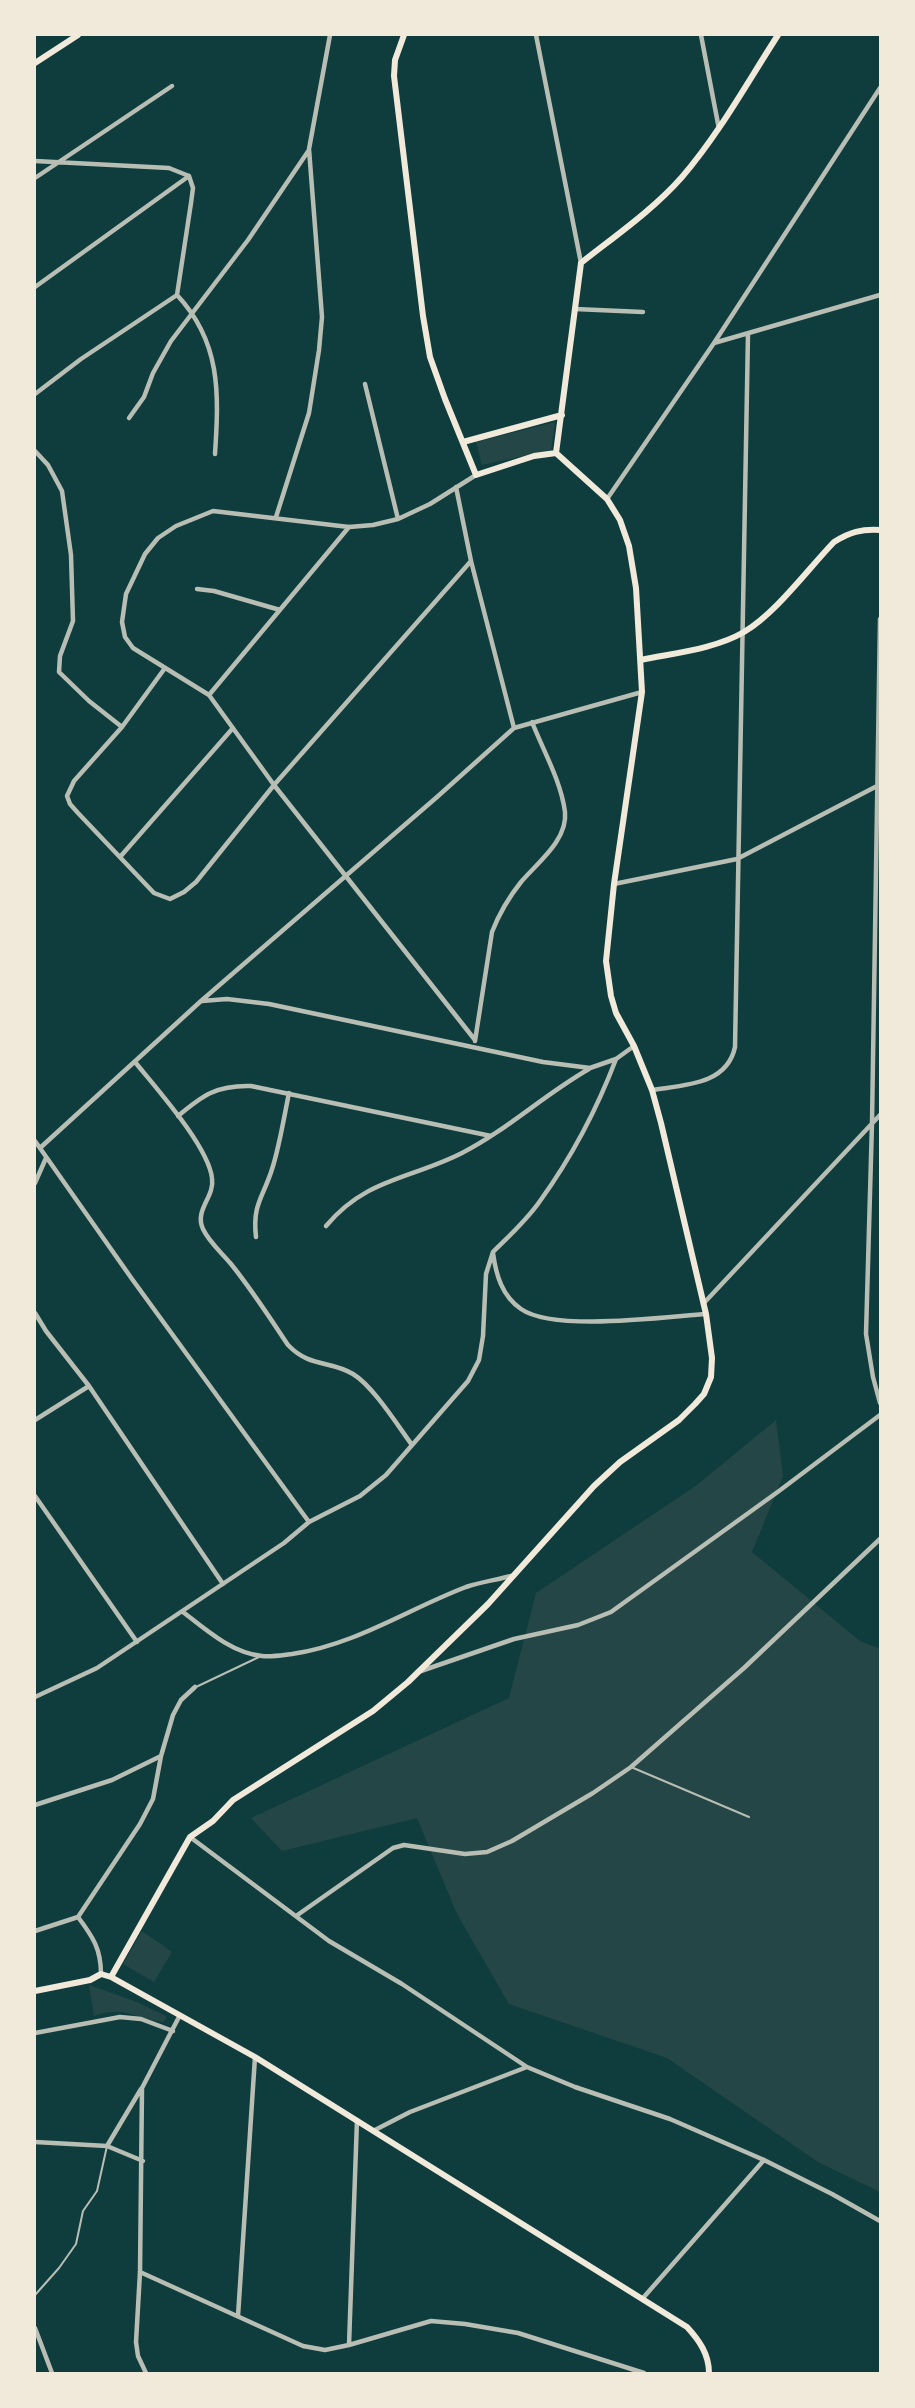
<!DOCTYPE html>
<style>
body{margin:0}
#map{position:relative;width:915px;height:2408px;overflow:hidden;background:#0f3d3e;font-family:"Playfair Display",serif}
canvas{display:block}
.frame{position:absolute;inset:0;border:36px solid #f1e9da;pointer-events:none}
</style>
<div id="map">
<canvas width="915" height="2408"></canvas>
<div class="frame"></div>
</div>
<script>
const context = document.querySelector('canvas').getContext('2d');
context.lineJoin = 'round';
function paint(path, color) { context.fillStyle = color; context.fill(path, 'evenodd'); }
function stroke(path, color, width, dash) { context.strokeStyle = color; context.lineWidth = width; context.lineCap = dash ? 'butt' : 'round'; context.setLineDash(dash || []); context.stroke(path); }
const green = new Path2D(`
 M 555,422 L 551,450 L 482,465 L 476,442 Z
 M 776,1420 L 783,1476 L 752,1552 L 860,1641 L 880,1649 L 880,2192 L 818,2162 L 667,2058 L 509,2004 L 457,1914 L 417,1818 L 282,1851 L 251,1818 L 509,1698 L 536,1593 L 697,1485 Z
 M 142,1931 L 172,1952 L 154,1982 L 123,1964 Z
 M 89,1985 L 137,2002 L 166,2016 L 166,2019 L 163,2022 C 135,2019 125,2005 94,2016 Z`);
const service = new Path2D(`
 M 196,1687 L 259,1657
 M 631,1767 L 749,1817
 M 35,2295 L 59,2268 L 76,2244 L 83,2211 L 97,2191 L 107,2146`);
const minor = new Path2D(`
 M 536,35 L 581,263
 M 701,35 L 719,129
 M 35,161 L 169,168 L 189,176 L 193,188 L 191,203 L 177,295
 M 35,178 L 172,86
 M 35,287 L 189,176
 M 177,295 C 221,342 219,393 215,454
 M 575,309 L 643,312
 M 714,343 L 880,295
 M 365,384 L 398,519
 M 35,394 L 81,359 L 177,295
 M 129,418 L 144,397 L 153,373 L 171,341 L 248,240 L 309,150
 M 35,451 L 48,465 L 62,491 L 71,555 L 73,621 L 60,656 L 59,672 L 89,701 L 122,727
 M 456,487 L 471,561 L 514,728
 M 607,499 L 714,343 L 880,88
 M 276,517 L 309,413 L 319,350 L 322,317 L 309,149 L 330,35
 M 197,589 L 214,591 L 280,610
 M 880,619 L 872,1123 L 866,1334 L 873,1377 L 880,1403
 M 165,668 L 122,727 L 74,781 L 67,796 L 70,804 L 78,813 L 154,893 L 170,899 L 184,892 L 196,882 L 274,785 L 471,561
 M 209,695 L 349,527
 M 120,857 L 233,728
 M 614,884 L 737,859 L 879,785
 M 202,1001 L 227,999 L 269,1004 L 543,1062 L 590,1068 L 616,1059 L 634,1046
 M 475,1040 L 274,785 L 209,695 L 133,648 L 125,637 L 122,622 L 126,594 L 145,554 L 158,538 L 176,526 L 213,511 L 349,527 L 373,525 L 398,519 L 430,504 L 476,475
 M 475,1041 L 492,932 C 499,914 509,897 521,882 C 537,863 568,840 565,812 C 561,781 543,750 532,722
 M 135,1062 C 156,1088 208,1146 212,1178 C 215,1197 194,1210 203,1229 C 209,1242 222,1253 231,1264 C 252,1290 270,1318 288,1345 C 310,1368 330,1360 353,1374 C 373,1386 398,1426 412,1445
 M 652,1090 C 684,1085 727,1085 735,1047 L 748,334
 M 178,1116 C 203,1095 217,1085 251,1086 L 491,1136
 M 35,1141 L 132,1279 L 309,1522
 M 40,1148 L 201,1001 L 437,797 L 514,728 L 642,692
 M 35,1183 L 46,1158
 M 326,1226 C 366,1178 411,1179 462,1153 C 507,1130 545,1094 589,1069
 M 256,1237 C 252,1203 264,1197 273,1166 C 280,1143 284,1117 289,1093
 M 493,1253 C 496,1275 502,1296 521,1309 C 554,1332 664,1317 706,1314
 M 703,1304 L 880,1115
 M 35,1313 L 46,1331 L 89,1386 L 223,1584
 M 35,1420 L 89,1386
 M 35,1496 L 137,1642
 M 183,1612 C 206,1630 232,1653 262,1656 C 272,1657 283,1655 292,1654 C 355,1645 408,1609 466,1587 C 481,1582 496,1580 511,1576
 M 421,1671 L 514,1639 L 578,1625 L 611,1612 L 779,1491 L 880,1415
 M 35,1697 L 97,1668 L 284,1543 L 309,1522 L 360,1496 L 386,1475 L 468,1381 L 479,1360 L 483,1336 L 486,1274 L 493,1252 C 509,1236 527,1220 540,1201 C 571,1158 597,1109 616,1059
 M 35,1805 L 112,1780 L 161,1756
 M 190,1837 L 329,1941 L 402,1984 L 527,2067 L 575,2087 L 670,2119 L 764,2160 L 832,2194 L 880,2221
 M 296,1916 L 393,1848 L 404,1845 L 465,1854 L 487,1852 L 512,1841 L 593,1793 L 631,1767 L 744,1668 L 880,1539
 M 78,1917 C 93,1937 101,1949 101,1974
 M 35,1931 L 78,1917 L 140,1824 L 153,1799 L 161,1756 L 173,1715 L 181,1700 L 195,1687
 M 35,2033 L 120,2017 L 141,2019 L 173,2031
 M 373,2131 L 410,2112 L 527,2067
 M 35,2142 L 107,2146 L 143,2161
 M 107,2146 L 141,2089
 M 140,2272 L 303,2346 L 325,2350 L 349,2345 L 431,2321 L 465,2324 L 518,2333 L 644,2373
 M 643,2298 L 764,2160
 M 238,2316 L 255,2057
 M 35,2328 L 52,2373
 M 349,2345 L 357,2120
 M 146,2373 L 138,2356 L 136,2342 L 140,2272 L 142,2088 L 180,2015`);
const secondary = new Path2D(`
 M 404,35 L 395,60 L 394,76 L 423,316 L 430,357 L 445,399 L 476,475 L 534,456 L 556,453
 M 35,63 L 78,35
 M 463,442 L 562,415
 M 556,453 L 581,263 C 615,236 653,210 682,177 C 719,134 747,83 778,35
 M 641,660 C 674,653 715,649 744,632 C 776,613 808,569 834,542 C 850,532 861,529 880,530
 M 111,1977 L 190,1837 L 213,1821 L 233,1800 L 373,1711 L 408,1682 L 488,1604 L 594,1486 L 620,1462 L 679,1420 L 695,1404 L 704,1394 L 711,1377 L 712,1358 L 706,1314 L 661,1123 L 652,1090 L 634,1046 L 616,1013 L 611,996 L 606,961 L 614,884 L 642,692 L 636,588 L 629,546 L 620,520 L 607,499 L 556,453
 M 35,1991 L 90,1980 L 101,1974 L 111,1977 L 255,2057 L 687,2327 C 699,2340 709,2354 709,2373`);
paint(green, '#244646');
stroke(service, '#b8beb3', 2);
stroke(minor, '#b8beb3', 4.5);
stroke(secondary, '#f1e9da', 6);
</script>
